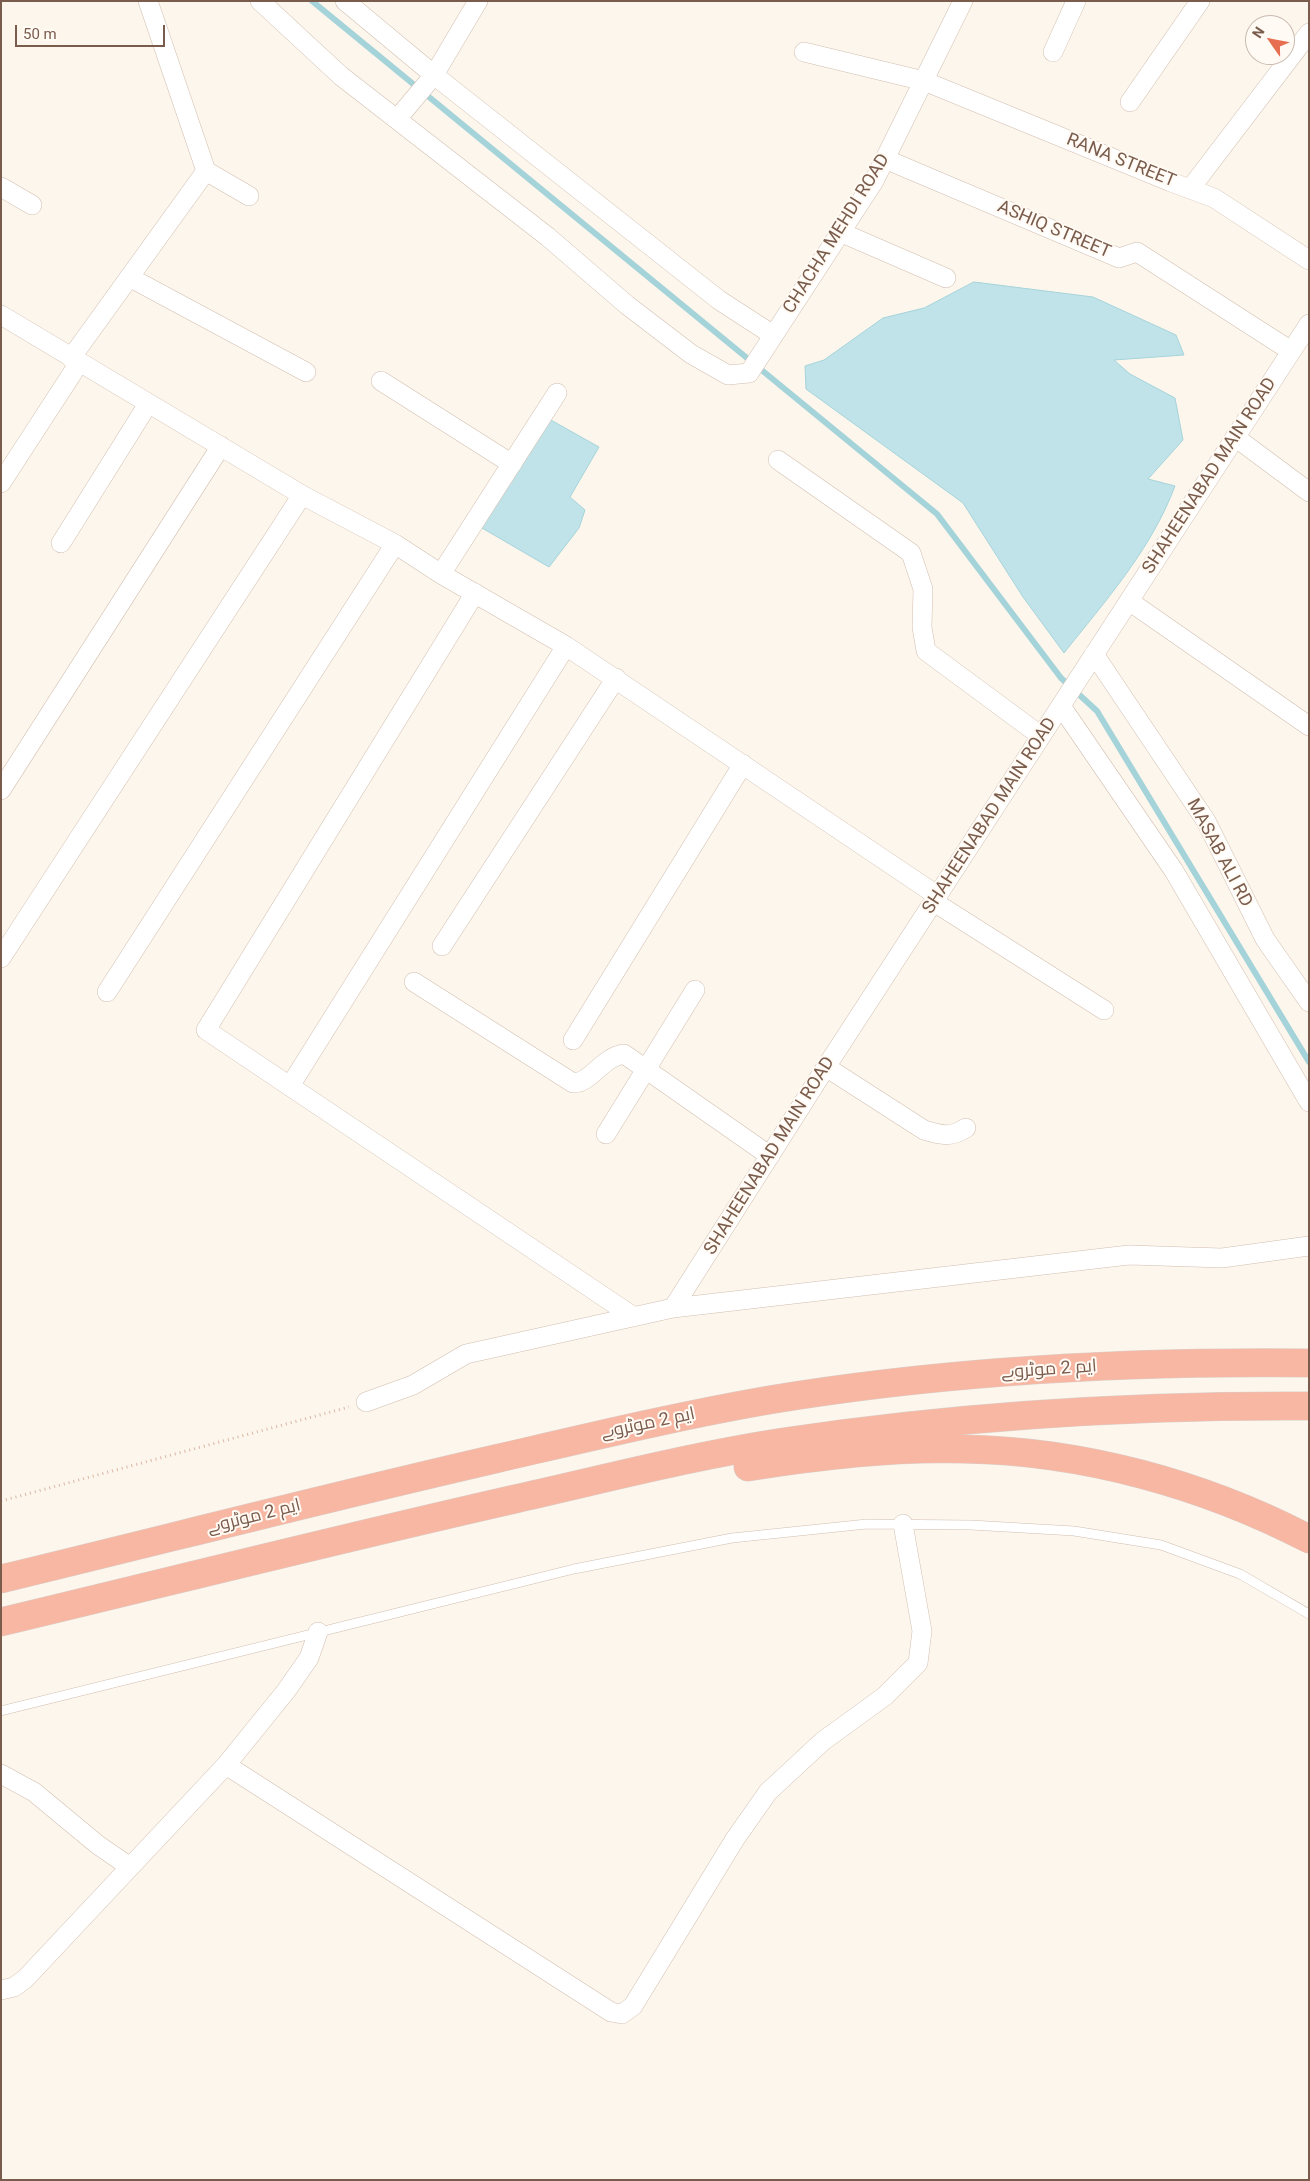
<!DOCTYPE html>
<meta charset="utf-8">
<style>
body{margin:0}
#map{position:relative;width:1310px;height:2181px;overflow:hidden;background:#fdf6ec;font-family:Roboto,sans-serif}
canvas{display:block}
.frame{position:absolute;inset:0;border:2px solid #7a5c4d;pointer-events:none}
.north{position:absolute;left:1245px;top:15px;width:50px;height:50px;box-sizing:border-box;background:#fffaf3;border:1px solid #cabbb1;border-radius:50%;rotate:303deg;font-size:14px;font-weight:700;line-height:20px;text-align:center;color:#7a5c4d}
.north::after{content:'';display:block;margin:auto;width:18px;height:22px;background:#e76f51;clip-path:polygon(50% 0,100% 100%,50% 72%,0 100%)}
.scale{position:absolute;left:15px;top:25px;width:150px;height:22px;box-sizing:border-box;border:2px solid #7a5c4d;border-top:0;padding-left:6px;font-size:15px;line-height:18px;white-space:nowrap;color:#7a5c4d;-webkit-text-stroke:4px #fffaf3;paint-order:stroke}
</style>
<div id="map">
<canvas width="1310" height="2181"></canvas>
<div class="frame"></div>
<div class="north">N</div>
<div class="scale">50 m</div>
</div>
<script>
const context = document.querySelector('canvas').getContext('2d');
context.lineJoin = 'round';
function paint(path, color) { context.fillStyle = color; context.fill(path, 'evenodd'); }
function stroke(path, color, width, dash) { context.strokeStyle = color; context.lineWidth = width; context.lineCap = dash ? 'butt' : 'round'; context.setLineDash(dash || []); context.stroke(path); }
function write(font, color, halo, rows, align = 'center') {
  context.font = font + ' Roboto,Cairo,sans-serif'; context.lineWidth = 4; context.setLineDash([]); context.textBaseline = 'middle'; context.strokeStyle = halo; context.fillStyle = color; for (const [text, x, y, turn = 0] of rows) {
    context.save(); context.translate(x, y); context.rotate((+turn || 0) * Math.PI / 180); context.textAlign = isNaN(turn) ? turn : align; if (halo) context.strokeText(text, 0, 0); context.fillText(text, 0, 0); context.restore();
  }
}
const water = new Path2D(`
 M 974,282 L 1093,297 L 1176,335 L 1184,355 L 1114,360 L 1130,374 L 1175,398 L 1183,440 L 1148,479 L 1175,486 C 1151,550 1106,600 1064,653 L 1023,597 L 963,503 L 806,389 L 805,366 L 824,360 L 883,318 L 924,308 Z
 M 549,419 L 599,447 L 570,497 L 585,510 L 579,528 L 549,567 L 482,528 Z`);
const stream = new Path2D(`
 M 312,1 L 937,514 L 1061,678 L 1097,711 L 1309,1062`);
const path = new Path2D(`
 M 1,1501 L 349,1407`);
const lane = new Path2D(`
 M 1,1711 L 574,1569 L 732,1538 L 867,1524 L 971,1525 L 1074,1531 L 1161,1545 L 1240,1574 L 1309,1614`);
const street = new Path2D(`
 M 260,1 L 341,76 L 548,237 L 627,305 L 691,354 L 728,375 L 749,373 L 874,181 L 963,1
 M 345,1 L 434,75 L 719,300 L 773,335
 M 804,52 L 924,81 L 1171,182 L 1214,198 L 1309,260
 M 1053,52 L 1076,1
 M 1130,102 L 1200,1
 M 397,119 L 434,75 L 478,1
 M 885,159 L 1119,258 L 1137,252 L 1291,351
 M 206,171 L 249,196
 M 1,187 L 32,205
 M 1190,189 L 1309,33
 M 840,232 L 946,278
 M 129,277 L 306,372
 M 1,315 L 302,495 L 395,544 L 441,574 L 566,646 L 938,896
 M 71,358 L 206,171 L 148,1
 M 381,381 L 512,464
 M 1235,437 L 1309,492
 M 778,460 L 911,553 L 923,589 L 922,627 L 926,651 L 1041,736
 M 1,483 L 79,363
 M 61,543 L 148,404
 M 441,574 L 557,393
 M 475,593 L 206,1030 L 634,1317
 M 1129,601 L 1309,726
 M 1094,654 L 1206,821 L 1265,939 L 1309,1002
 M 1061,706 L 1174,871 L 1309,1102
 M 1,790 L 221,446
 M 934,902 L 1104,1010
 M 442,946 L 616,678
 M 1,958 L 302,495
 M 414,982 L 573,1083 C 590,1084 602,1057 624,1054 L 770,1156
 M 107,992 L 395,544
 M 573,1040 L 743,764
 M 826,1067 L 924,1130 C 941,1135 951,1138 966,1128
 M 290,1086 L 566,646
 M 606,1134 L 695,990
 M 673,1308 L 826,1067 L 1309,324
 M 366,1402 L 413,1385 L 466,1354 L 673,1308 L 1129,1255 L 1222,1258 L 1309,1246
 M 226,1765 L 611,2012 L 622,2014 L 633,2006 L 735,1839 L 768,1792 L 823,1741 L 885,1696 L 918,1663 L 922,1631 L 903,1524
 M 1,1774 L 34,1792 L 98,1845 L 130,1867
 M 1,1990 L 14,1987 L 25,1979 L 226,1765 L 286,1691 L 309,1658 L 318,1632`);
const highway = new Path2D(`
 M 748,1467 C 819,1456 892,1447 963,1449 C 1083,1451 1203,1484 1309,1539
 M 1,1579 C 166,1539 330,1497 495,1459 C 586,1438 677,1416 769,1400 C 944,1371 1131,1361 1309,1363
 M 1,1622 C 172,1581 343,1538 515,1499 C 604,1479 692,1456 783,1442 C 957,1416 1133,1405 1309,1406`);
const streetNames = [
 ["RANA STREET",1121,161,22],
 ["ASHIQ STREET",1054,230,23],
 ["CHACHA MEHDI ROAD",837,234,-58],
 ["SHAHEENABAD MAIN ROAD",1210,476,-57],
 ["SHAHEENABAD MAIN ROAD",990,816,-57],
 ["MASAB ALI RD",1219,853,62],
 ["SHAHEENABAD MAIN ROAD",770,1156,-58],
 ["ایم 2 موٹروے",1049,1370,-4],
 ["ایم 2 موٹروے",648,1424,-12],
 ["ایم 2 موٹروے",254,1517,-14]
];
paint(water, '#bfe3e8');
stroke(water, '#a5d3da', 1);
stroke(stream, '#a5d3da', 6);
stroke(lane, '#d1beb0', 10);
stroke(street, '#d1beb0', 20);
stroke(highway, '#dad1cd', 29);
stroke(path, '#d9b8a5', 3, [1, 4]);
stroke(lane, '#fff', 9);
stroke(street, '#fff', 19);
stroke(highway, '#f7b7a3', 28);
write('18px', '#7a5c4d', '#fffaf3', streetNames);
</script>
